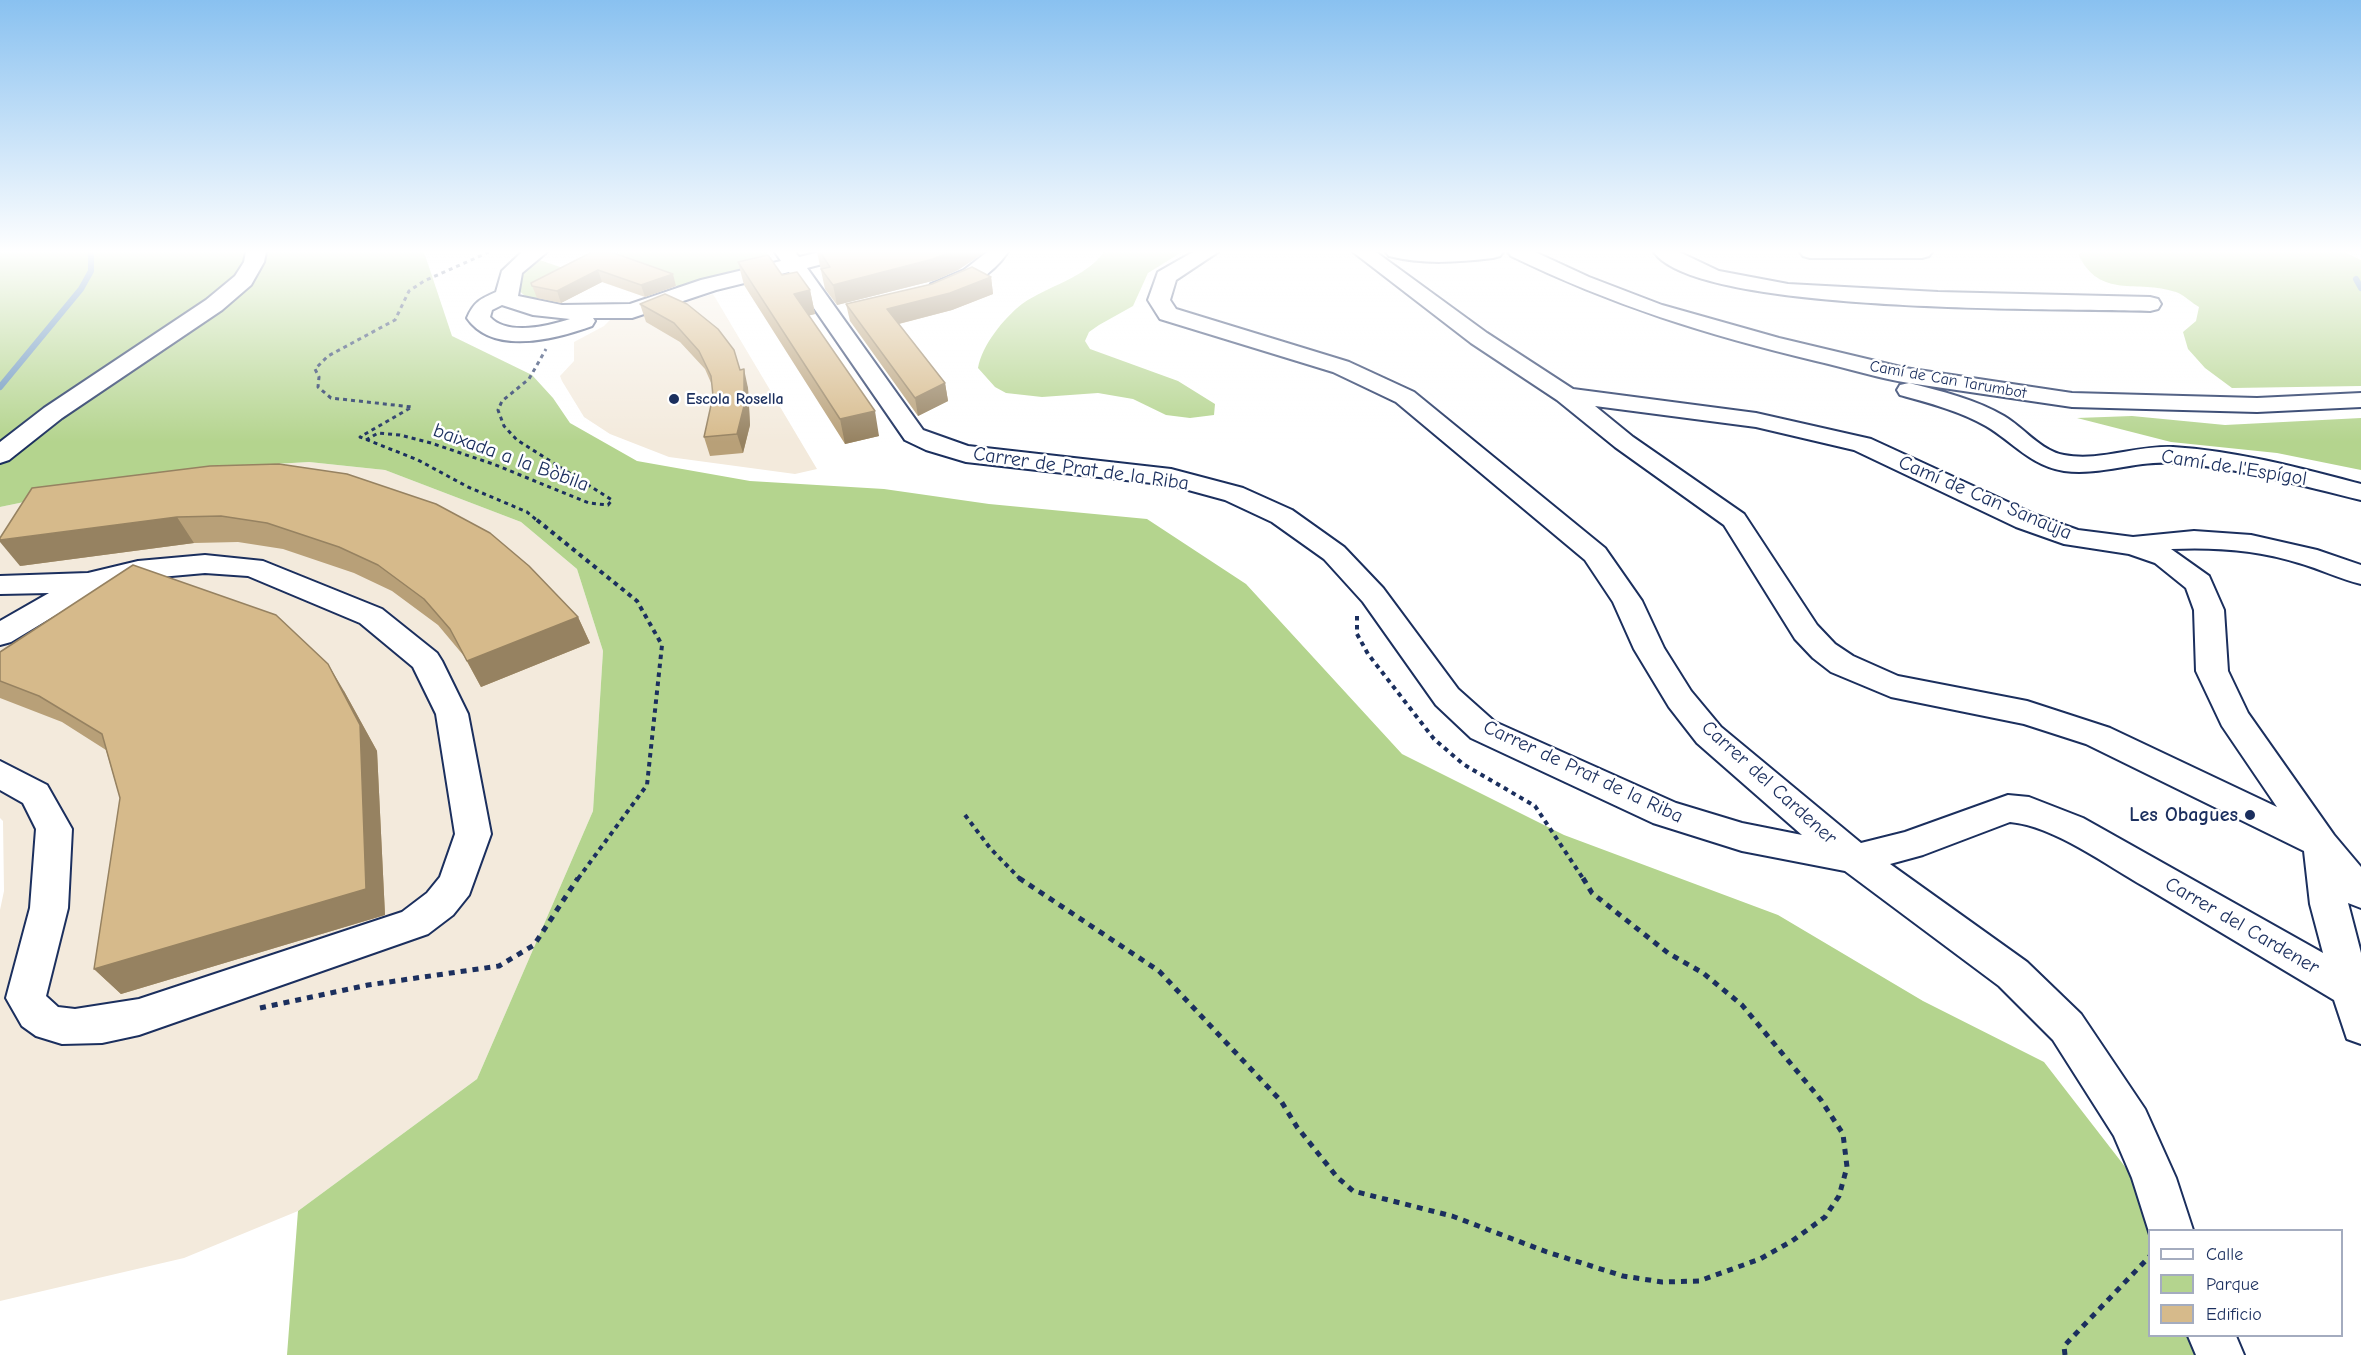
<!DOCTYPE html>
<meta charset="utf-8">
<style>
body{margin:0}
#map{position:relative;width:2361px;height:1355px;overflow:hidden;background:#fff;font-family:"Comic Neue",sans-serif}
canvas{display:block}
.legend{position:absolute;left:2148px;top:1229px;width:195px;height:108px;box-sizing:border-box;background:#fff;border:2px solid #a4acbf;margin:0;padding:8px 10px;list-style:none;font-size:18px;color:#1b2f5e}
.legend li{display:flex;align-items:center;gap:12px;height:30px}
.legend b{width:30px;border:2px solid #a4acbf}
</style>
<div id="map">
<canvas width="2361" height="1355"></canvas>
<ul class="legend">
<li><b style="height:8px;background:#fff"></b>Calle</li>
<li><b style="height:16px;background:#b4d48e"></b>Parque</li>
<li><b style="height:16px;background:#d6ba8b"></b>Edificio</li>
</ul>
</div>
<script>
const context = document.querySelector('canvas').getContext('2d');
context.lineJoin = 'round';
function paint(path, color) { context.fillStyle = color; context.fill(path, 'evenodd'); }
function stroke(path, color, width, dash) { context.strokeStyle = color; context.lineWidth = width; context.lineCap = dash ? 'butt' : 'round'; context.setLineDash(dash || []); context.stroke(path); }
function write(font, color, halo, rows, align = 'center') {
  context.font = font + ' "Comic Neue",sans-serif'; context.lineWidth = 5; context.setLineDash([]); context.textBaseline = 'middle'; context.strokeStyle = halo; context.fillStyle = color; for (const [text, x, y, turn = 0] of rows) {
    context.save(); context.translate(x, y); context.rotate((+turn || 0) * Math.PI / 180); context.textAlign = isNaN(turn) ? turn : align; if (halo) context.strokeText(text, 0, 0); context.fillText(text, 0, 0); context.restore();
  }
}
const built = new Path2D(`
 M 713,294 L 817,469 L 795,474 L 669,457 L 610,434 L 584,417 L 562,381 L 560,376 L 574,361 L 574,342 L 604,326 L 612,318 L 642,315 L 697,296 L 699,298 Z
 M 309,462 L 385,470 L 521,522 L 577,569 L 603,651 L 593,811 L 477,1079 L 298,1211 L 184,1258 L 0,1301 L 0,910 L 4,891 L 3,821 L 0,818 L 0,507 L 140,478 L 223,467 Z`);
const green = new Path2D(`
 M 0,252 L 424,252 L 452,336 L 532,375 L 553,398 L 570,423 L 637,461 L 750,481 L 884,489 L 989,504 L 1147,519 L 1246,584 L 1402,754 L 1564,835 L 1778,915 L 1923,1001 L 2044,1062 L 2174,1230 L 2150,1230 L 2150,1336 L 2229,1336 L 2239,1355 L 287,1355 L 298,1211 L 477,1079 L 593,811 L 603,651 L 577,569 L 521,522 L 385,470 L 309,462 L 223,467 L 140,478 L 0,507 Z
 M 621,252 L 766,252 L 774,262 L 717,275 L 683,288 L 603,262 Z
 M 1104,252 L 1182,252 L 1148,273 L 1133,306 L 1099,325 L 1089,332 L 1085,341 L 1090,349 L 1178,381 L 1215,404 L 1214,415 L 1190,418 L 1166,415 L 1133,399 L 1098,393 L 1042,397 L 1006,393 L 995,387 L 978,368 C 982,345 1004,318 1022,304 C 1049,285 1084,279 1104,252 Z
 M 2084,252 L 2345,252 L 2361,260 L 2361,386 L 2232,388 L 2205,368 L 2188,349 L 2183,332 L 2196,321 L 2199,307 C 2192,303 2184,295 2176,292 C 2137,279 2100,300 2078,254 Z
 M 537,259 L 577,273 L 548,289 L 572,297 C 547,308 534,308 516,287 L 517,277 Z
 M 2132,416 L 2225,425 L 2361,418 L 2361,470 L 2277,453 L 2171,442 L 2077,418 Z`);
const stream = new Path2D(`
 M 2356,279 L 2361,288
 M 0,387 L 81,289 L 91,271 L 91,252`);
const pathFar2 = new Path2D(`
 M 489,252 L 424,281 L 409,291 L 395,320 L 328,356 L 315,369 L 319,377 L 318,387 L 331,398 L 412,407 L 360,437 L 418,460 L 468,487 L 527,512 L 539,522
 M 366,440 L 378,433 L 400,435 L 431,443 L 493,464 L 589,503 L 608,505 L 612,500 L 517,440 L 504,426 L 498,410 L 502,401 L 529,379 L 546,349`);
const pathFar1 = new Path2D(`
 M 537,520 L 637,601 L 662,645 L 647,785 L 577,880
 M 1357,616 L 1357,634 L 1368,654 L 1434,739 L 1463,764 L 1535,806 L 1584,880
 M 965,815 L 990,848 L 1021,880`);
const path = new Path2D(`
 M 1019,878 L 1159,971 L 1281,1101 L 1297,1127 L 1337,1177 L 1353,1191 L 1452,1216 L 1547,1252 L 1623,1276 L 1662,1282 L 1699,1281 L 1760,1259 L 1792,1241 L 1825,1217 L 1839,1196 L 1847,1167 L 1843,1134 L 1821,1100 L 1742,1005 L 1703,973 L 1668,953 L 1592,893 L 1583,878
 M 260,1008 L 368,985 L 499,966 L 534,945 L 578,878
 M 2065,1355 L 2064,1346 L 2150,1256`);
const minor = new Path2D(`
 M 246,252 L 266,252 L 264,262 L 251,285 L 222,310 L 62,418 L 9,460 L 0,463 L 0,442 L 44,408 L 206,300 L 235,276 L 244,262 Z
 M 522,252 L 547,252 L 522,273 L 518,296 L 562,305 L 630,304 L 701,280 L 781,261 L 775,252 L 795,252 L 799,257 L 820,252 L 856,252 L 853,256 L 807,268 L 923,430 L 968,446 L 1171,469 L 1243,488 L 1292,510 L 1344,547 L 1383,588 L 1458,689 L 1495,722 L 1676,803 L 1742,823 L 1802,835 L 1697,743 L 1669,707 L 1634,649 L 1613,602 L 1585,560 L 1396,402 L 1333,372 L 1160,319 L 1148,300 L 1158,272 L 1193,252 L 1218,252 L 1176,280 L 1170,300 L 1176,309 L 1349,362 L 1414,392 L 1605,548 L 1642,601 L 1664,648 L 1691,691 L 1721,727 L 1861,843 L 1905,832 L 2008,795 L 2029,797 L 2083,818 L 2323,953 L 2310,904 L 2304,851 L 2086,744 L 2024,724 L 1891,697 L 1831,672 L 1813,658 L 1795,639 L 1724,525 L 1615,447 L 1557,400 L 1471,343 L 1353,252 L 1376,252 L 1487,333 L 1573,389 L 1756,413 L 1871,439 L 2036,515 L 2078,530 L 2133,537 L 2194,531 L 2251,535 L 2317,550 L 2361,565 L 2361,584 C 2340,579 2320,569 2299,563 C 2258,550 2214,547 2171,549 L 2209,576 L 2224,610 L 2228,671 L 2248,713 L 2334,835 L 2361,867 L 2361,908 L 2348,903 L 2361,953 L 2361,1044 L 2347,1039 L 2334,1000 C 2271,962 2208,925 2145,887 C 2106,865 2054,826 2010,822 L 1923,855 L 1890,864 L 2027,962 L 2081,1014 L 2145,1109 L 2176,1178 L 2193,1230 L 2150,1230 L 2150,1235 L 2132,1178 L 2114,1136 L 2053,1040 L 1999,986 L 1845,871 L 1742,851 L 1653,823 L 1471,738 L 1436,705 L 1363,602 L 1324,559 L 1272,522 L 1225,500 L 1170,485 L 966,462 L 926,450 L 905,440 L 789,272 L 716,290 L 632,318 L 593,318 L 595,321 L 592,326 C 556,339 493,356 467,318 C 474,302 480,299 496,292 L 502,271 ZM 502,305 L 533,315 L 570,319 C 549,326 507,336 490,317 L 492,310 ZM 1595,406 L 1756,427 L 1854,450 L 2016,527 L 2064,544 L 2129,554 L 2155,563 L 2186,588 L 2194,610 L 2196,671 L 2222,726 L 2277,807 L 2110,728 L 2027,701 L 1898,676 L 1853,656 L 1835,644 L 1817,625 L 1744,514 L 1633,437 Z
 M 987,252 L 1008,252 C 994,273 958,300 931,294 L 928,289 L 931,284 L 964,270 Z
 M 1386,252 L 1503,252 L 1500,256 L 1493,258 C 1458,262 1424,265 1389,256 Z
 M 1508,252 L 1535,252 L 1589,277 L 1662,305 L 1779,338 L 1905,368 L 2072,393 L 2257,398 L 2361,393 L 2361,407 L 2257,412 L 2072,407 L 1909,383 C 1941,391 1975,399 2004,416 C 2023,427 2041,451 2064,455 C 2100,462 2137,445 2173,447 C 2237,451 2300,468 2361,484 L 2361,500 C 2299,485 2237,467 2173,463 C 2137,460 2101,476 2064,471 C 2031,466 2013,442 1986,426 C 1960,411 1929,403 1900,395 L 1897,390 L 1900,385 L 1909,383 C 1878,378 1847,368 1816,361 C 1707,335 1612,305 1511,256 Z
 M 1654,252 L 1679,252 L 1719,271 L 1788,284 L 1938,292 L 2150,297 L 2158,299 L 2161,304 L 2158,309 L 2150,311 C 2065,308 1697,315 1654,252 Z
 M 1800,252 L 1932,252 L 1929,256 L 1922,258 L 1810,258 L 1803,256 Z
 M 205,555 L 263,561 L 382,609 L 437,653 L 442,661 L 468,714 L 491,834 L 469,895 L 453,915 L 428,934 L 139,1035 L 102,1043 L 62,1044 L 36,1036 L 22,1026 L 6,998 L 30,908 L 36,829 L 23,803 L 0,790 L 0,761 L 47,785 L 72,829 L 68,908 L 46,996 L 58,1007 L 75,1009 L 139,999 L 402,912 L 427,893 L 440,877 L 455,834 L 436,714 L 413,667 L 360,623 L 248,576 L 205,573 L 138,579 L 99,589 L 11,642 L 0,645 L 0,621 L 49,593 L 0,594 L 0,576 L 88,573 L 138,561 Z
 M 2188,1336 L 2236,1336 L 2244,1355 L 2196,1355 Z`);
const wall = new Path2D(`
 M 619,252 L 616,254 L 676,286 L 645,297 L 602,282 L 561,303 L 537,298 L 531,283 Z
 M 817,252 L 985,252 L 958,270 L 936,280 L 837,305 L 825,289 Z
 M 738,262 L 782,275 L 810,290 L 815,314 L 809,315 L 879,436 L 845,444 L 744,285 Z
 M 991,277 L 993,294 L 952,310 L 899,324 L 945,383 L 948,401 L 918,416 L 850,321 L 846,304 Z
 M 665,294 L 740,370 L 748,388 L 750,425 L 743,453 L 710,456 L 704,437 L 713,396 L 712,385 L 705,369 L 680,342 L 646,322 L 640,304 Z
 M 210,466 L 578,617 L 590,643 L 481,687 L 464,656 L 438,625 L 392,591 L 354,573 L 283,549 L 238,542 L 194,543 L 20,566 Z
 M 0,652 L 344,691 L 377,751 L 385,915 L 121,994 L 94,969 L 120,798 L 106,750 L 62,722 L 0,698 Z`);
const shadedWall = new Path2D(`
 M 950,252 L 985,252 L 958,270 L 936,280 L 837,305 L 833,285 Z
 M 598,270 L 602,282 L 561,303 L 557,291 Z
 M 673,274 L 676,286 L 645,297 L 641,285 Z
 M 991,277 L 993,294 L 952,310 L 890,326 L 887,309 Z
 M 810,290 L 815,314 L 800,318 L 794,294 Z
 M 744,369 L 748,388 L 750,425 L 743,453 L 737,434 Z
 M 945,383 L 948,401 L 918,416 L 915,398 Z
 M 875,411 L 879,436 L 845,444 L 840,419 Z
 M 177,517 L 194,543 L 20,566 L 0,542 L 0,540 Z
 M 578,617 L 590,643 L 481,687 L 467,661 Z
 M 328,664 L 344,691 L 377,751 L 385,915 L 121,994 L 94,969 Z`);
const building = new Path2D(`
 M 592,252 L 611,252 L 673,274 L 641,285 L 598,270 L 557,291 L 532,286 L 531,283 Z
 M 820,252 L 950,252 L 933,259 L 833,285 L 821,269 L 830,267 Z
 M 768,255 L 782,275 L 797,272 L 810,290 L 794,294 L 875,411 L 840,419 L 738,262 Z
 M 972,267 L 991,277 L 950,293 L 887,309 L 945,383 L 915,398 L 846,304 L 932,284 Z
 M 665,294 L 687,304 L 718,329 L 734,350 L 740,370 L 744,369 L 744,406 L 737,434 L 704,437 L 713,396 L 711,376 L 699,351 L 674,323 L 640,304 Z
 M 279,464 L 347,474 L 436,504 L 490,533 L 529,566 L 578,617 L 467,661 L 450,629 L 424,599 L 378,565 L 339,547 L 267,523 L 221,516 L 177,517 L 0,540 L 0,538 L 32,488 L 210,466 Z
 M 133,565 L 276,615 L 328,664 L 360,725 L 366,889 L 94,969 L 120,798 L 102,734 L 39,696 L 0,681 L 0,652 Z`);
const markers = [
 [674,399,6,"#1b2f5e"],
 [2250,815,6,"#1b2f5e"]
];
const farStreetnames = [
 ["Camí de Can Tarumbot",1948,380,10]
];
const farPoinames = [
 ["Escola Rosella",686,399]
];
const streetNames = [
 ["baixada a la Bòbila",511,458,20],
 ["Camí de l'Espígol",2234,468,9],
 ["Carrer de Prat de la Riba",1081,469,8],
 ["Camí de Can Sanaüja",1985,498,23],
 ["Carrer de Prat de la Riba",1583,772,25],
 ["Carrer del Cardener",1769,783,42],
 ["Carrer del Cardener",2242,926,30]
];
const poiNames = [
 ["Les Obagues",2238,815]
];
paint(built, '#f3eadc');
paint(green, '#b4d48e');
stroke(stream, '#6893bc', 6);
stroke(minor, '#1b2f5e', 4);
stroke(pathFar2, '#1b2f5e', 3, [4, 4]);
stroke(pathFar1, '#1b2f5e', 4, [4.5, 4.5]);
stroke(path, '#1b2f5e', 5, [6, 6]);
paint(minor, '#fff');
paint(wall, '#b8a078');
paint(shadedWall, '#968261');
paint(building, '#d6ba8b');
stroke(building, '#968261', 1.5);
const sky = context.createLinearGradient(0, 0, 0, 442);
sky.addColorStop(0, '#89c1f0');
sky.addColorStop(0.57, '#fff');
sky.addColorStop(1, '#ffffff00');
context.fillStyle = sky;
context.fillRect(0, 0, 2361, 442);
for (const [x, y, r, color] of markers) { const dot = new Path2D(); dot.arc(x, y, r, 0, 2 * Math.PI); context.fillStyle = color; context.fill(dot); stroke(dot, '#fff', 2); }
write('16px', '#1b2f5e', '#fff', farStreetnames);
write('bold 16px', '#1b2f5e', '#fff', farPoinames, 'left');
write('20px', '#1b2f5e', '#fff', streetNames);
write('bold 20px', '#1b2f5e', '#fff', poiNames, 'right');
</script>
